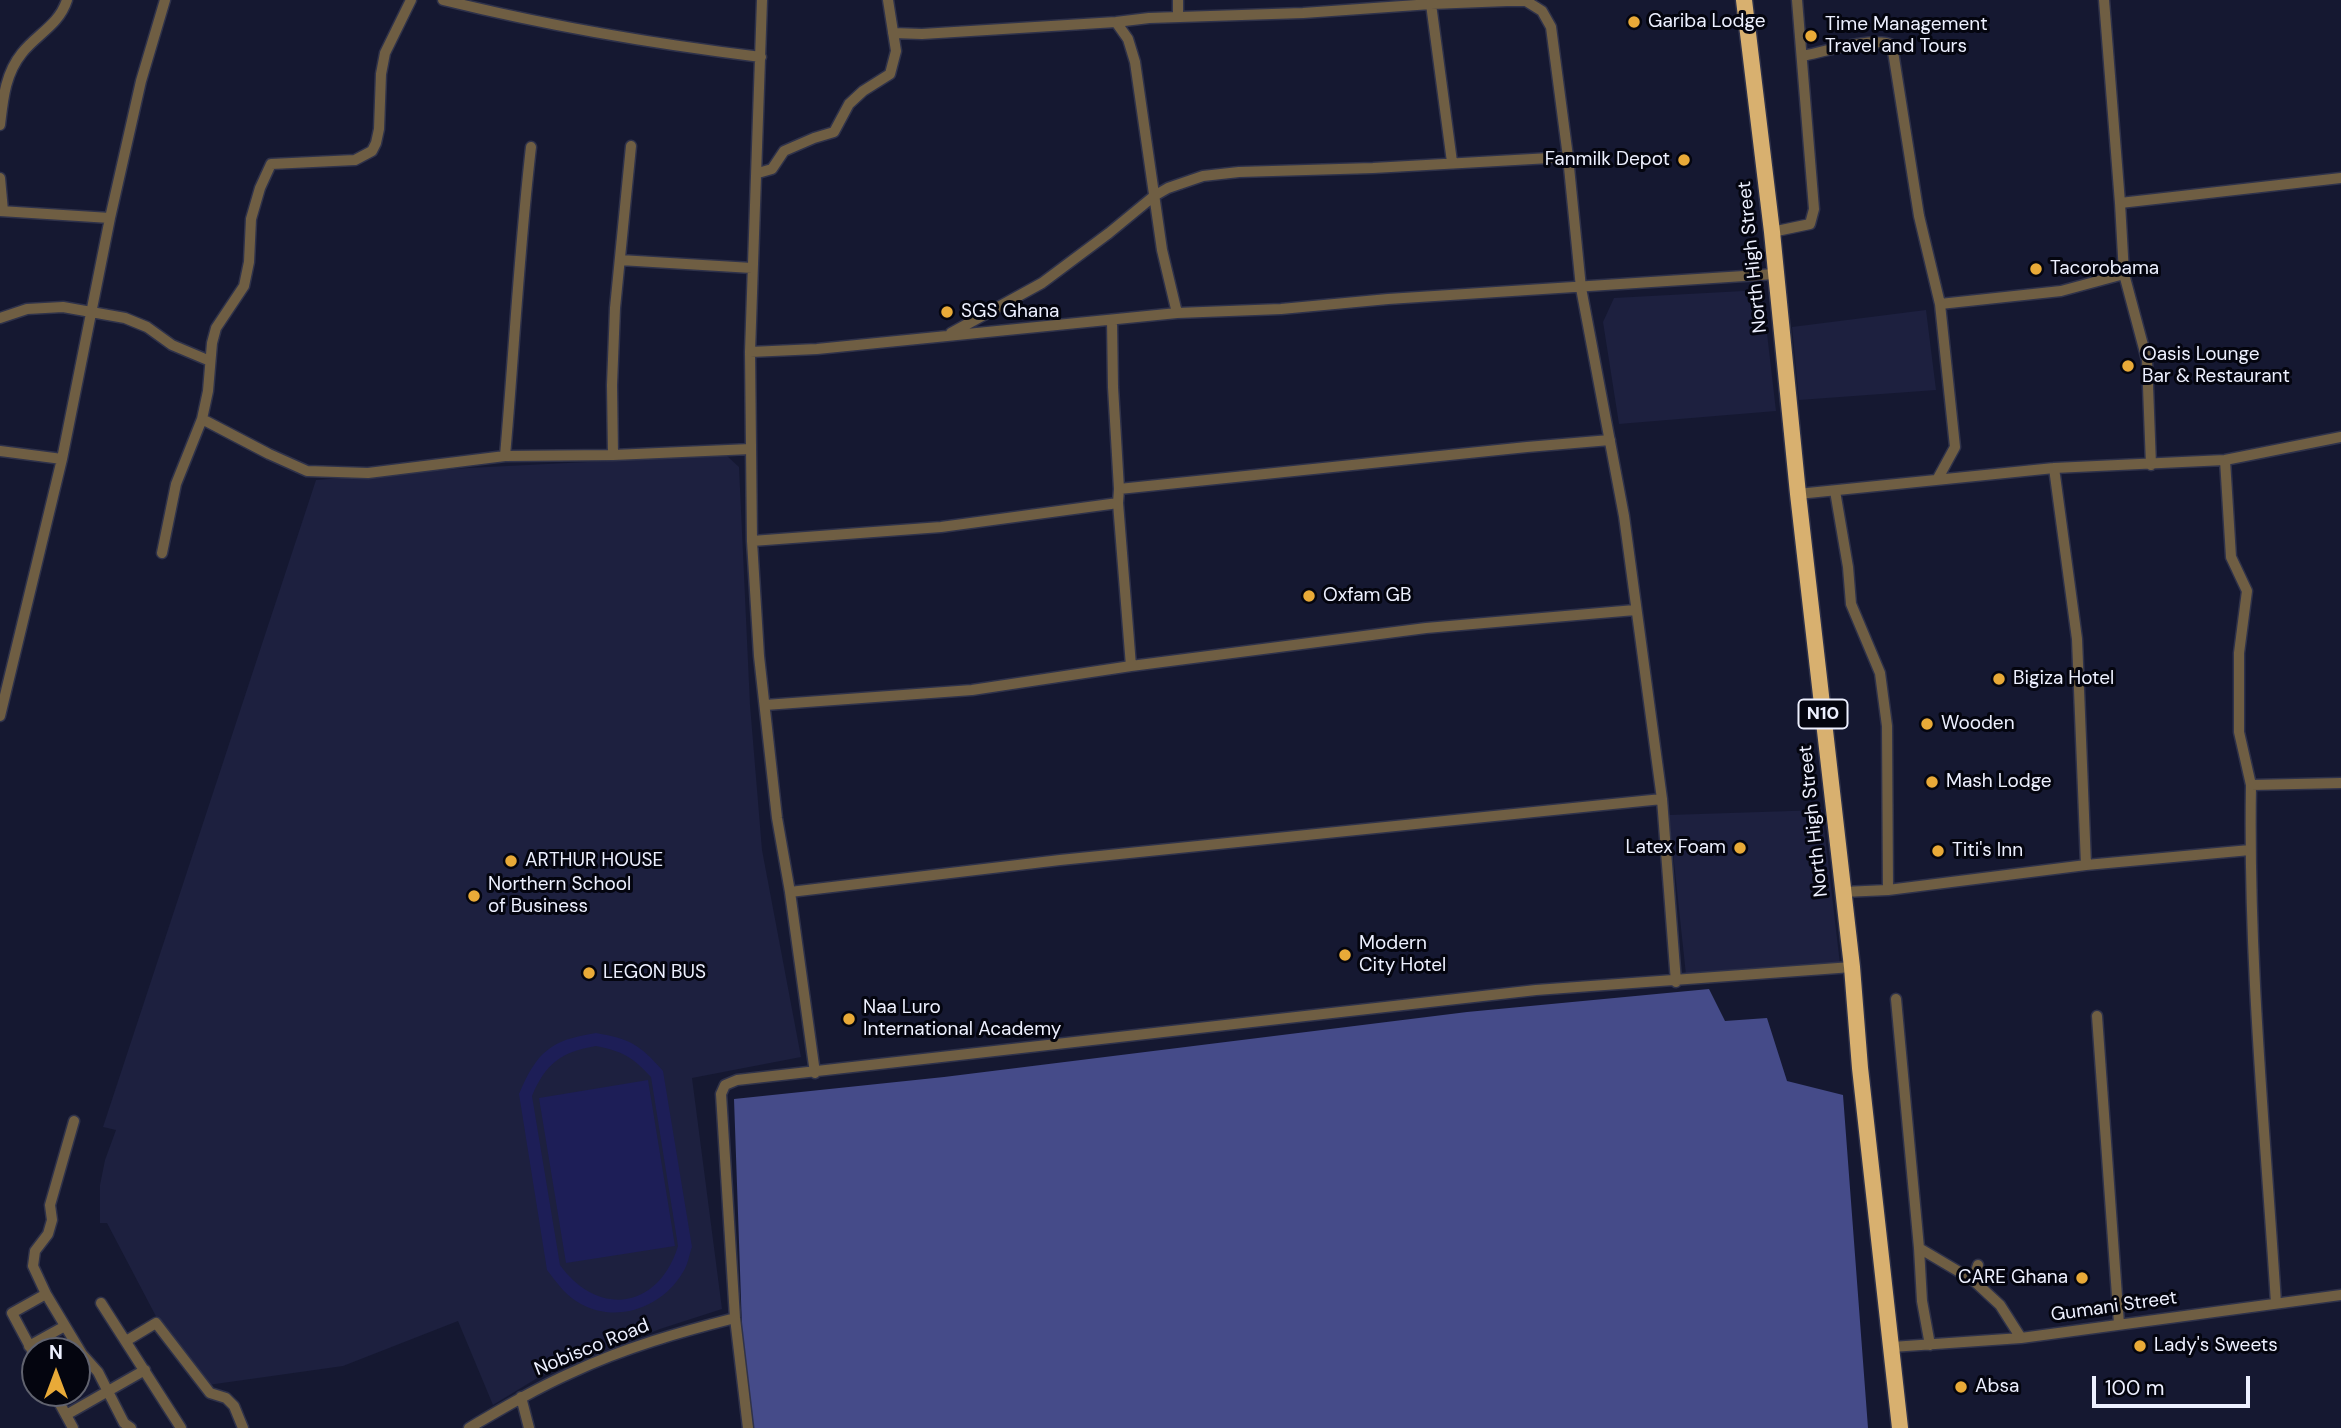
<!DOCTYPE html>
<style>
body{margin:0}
#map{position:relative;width:2341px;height:1428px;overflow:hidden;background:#151831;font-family:"DM Sans",sans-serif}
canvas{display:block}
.north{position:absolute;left:21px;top:1337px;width:70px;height:70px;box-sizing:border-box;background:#04050f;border:2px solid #61636f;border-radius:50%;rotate:0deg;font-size:19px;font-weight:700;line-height:28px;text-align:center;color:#edf0ff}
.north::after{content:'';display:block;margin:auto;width:24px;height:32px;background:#e9aa38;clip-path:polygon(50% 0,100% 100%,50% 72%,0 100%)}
.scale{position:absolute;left:2092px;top:1376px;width:158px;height:32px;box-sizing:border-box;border:4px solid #edf0ff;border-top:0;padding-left:9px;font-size:21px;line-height:24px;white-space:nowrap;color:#edf0ff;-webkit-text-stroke:5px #04050f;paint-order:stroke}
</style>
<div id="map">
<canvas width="2341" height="1428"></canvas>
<div class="north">N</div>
<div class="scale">100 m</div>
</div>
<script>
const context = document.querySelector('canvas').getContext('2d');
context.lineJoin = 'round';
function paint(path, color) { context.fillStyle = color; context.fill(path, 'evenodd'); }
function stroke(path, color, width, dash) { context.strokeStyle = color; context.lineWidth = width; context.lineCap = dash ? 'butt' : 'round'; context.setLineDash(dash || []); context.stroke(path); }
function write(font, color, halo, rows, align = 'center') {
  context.font = font + ' "DM Sans",sans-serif'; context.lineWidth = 6; context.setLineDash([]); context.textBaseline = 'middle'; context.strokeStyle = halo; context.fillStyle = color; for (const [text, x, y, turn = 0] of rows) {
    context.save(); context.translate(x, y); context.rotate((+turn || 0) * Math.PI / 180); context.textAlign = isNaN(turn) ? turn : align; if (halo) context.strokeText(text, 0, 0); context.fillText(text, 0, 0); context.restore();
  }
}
const built = new Path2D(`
 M 1762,290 L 1776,411 L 1619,424 L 1603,322 L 1614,298 Z
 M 1926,310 L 1936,390 L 1799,400 L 1792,327 Z
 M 726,455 L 739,467 L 750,705 L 762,850 L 801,1057 L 692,1078 L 722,1309 L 660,1329 L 539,1377 L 493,1405 L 458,1321 L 343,1366 L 208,1385 L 160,1324 L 107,1223 L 100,1223 L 100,1185 L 105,1160 L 116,1130 L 103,1127 L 316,480 L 468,468 Z
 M 1822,810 L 1840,964 L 1686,975 L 1669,815 Z`);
const green = new Path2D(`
 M 596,1033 C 631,1039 640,1045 663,1071 L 692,1247 C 689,1255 688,1265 683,1272 C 663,1307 617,1324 581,1304 C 566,1296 557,1283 547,1270 L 519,1094 C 537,1052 550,1040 596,1033 ZM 596,1046 C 622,1051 633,1057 651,1077 L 678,1246 C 659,1309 598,1318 560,1265 L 532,1096 C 546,1063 561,1052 596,1046 Z
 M 648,1080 L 675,1246 L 566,1263 L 539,1098 Z`);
const forest = new Path2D(`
 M 1709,989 L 1725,1021 L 1767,1018 L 1787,1081 L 1843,1095 L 1868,1428 L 749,1428 L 742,1328 L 734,1099 L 944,1077 L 1467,1012 Z`);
const minor = new Path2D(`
 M 443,0 C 548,26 654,44 761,57
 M 762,0 L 750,352 L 752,541 L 759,656 L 777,818 L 790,892 L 815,1073
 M 2104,0 L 2120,203
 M 1431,4 L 1452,162
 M 1178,17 L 1178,0
 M 1116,22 L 1128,39 L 1135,62 L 1162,250 L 1177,313
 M 893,33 L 922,34 L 1116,22 L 1149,18 L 1303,13 L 1431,4 L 1507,1 L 1526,1 L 1542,11 L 1551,27 L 1568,157 L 1581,288 L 1624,516 L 1662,799 L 1676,982
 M 1802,56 C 1823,52 1874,36 1892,45 L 1919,216 L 1940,304
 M 0,125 C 3,99 5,74 22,53 C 37,34 59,25 67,0
 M 758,173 L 772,169 L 784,151 L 814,138 L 834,132 L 849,104 L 863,91 L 890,74 L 896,51 L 888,0
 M 0,178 L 3,211
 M 0,211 L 110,218
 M 1772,232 L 1810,224 L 1814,209 L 1797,0
 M 620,260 L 752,268
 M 2124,274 L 2147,360 L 2151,465
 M 0,318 L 27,309 L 63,307 L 125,318 L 147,327 L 172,345 L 210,361
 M 1112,320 L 1113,387 L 1119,489 L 1118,503 L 1131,666
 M 951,333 L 1042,283 L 1109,233 L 1154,196 L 1168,188 L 1203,176 L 1239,172 L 1373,168 L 1568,157
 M 750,352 L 817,349 L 1177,313 L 1281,309 L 1388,299 L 1775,274
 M 202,419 L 269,454 L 307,471 L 368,473 L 505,456 L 613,455 L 751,449
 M 0,451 L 62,459
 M 613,455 L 612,385 L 615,308 L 631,146
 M 505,456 C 514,353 519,250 531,147
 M 2225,460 L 2231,557 L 2247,591 L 2239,653 L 2239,732 L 2251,785
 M 2054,468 L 2077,639 L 2086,865
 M 1937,480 L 1955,447 L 1940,304 L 2061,291 L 2124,274 L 2120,203 L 2341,178
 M 1119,489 L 1527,447 L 1610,440
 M 1835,491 L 1848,567 L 1851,604 L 1880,673 L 1887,726 L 1888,890
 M 1798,494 L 2054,468 L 2225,460 L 2341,437
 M 752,541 L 941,527 L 1118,503
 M 162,553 L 176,484 L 202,419 L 208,391 L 212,343 L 216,328 L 244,286 L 249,262 L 251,219 L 260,188 L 271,164 L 355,160 L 372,151 L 376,143 L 379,129 L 381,74 L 385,53 L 411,0
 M 765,705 L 972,690 L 1131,666 L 1426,628 L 1635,610
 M 0,716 L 62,459 L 110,218 L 141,81 L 165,0
 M 790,892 L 1060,860 L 1662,799
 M 1843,892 L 1888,890 L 2086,865 L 2250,850
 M 1896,999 L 1919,1248 L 1973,1280 L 2000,1305 L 2021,1338
 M 2097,1016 L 2119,1324
 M 1919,1248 L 1922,1301 L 1930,1345
 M 1973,1280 L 1978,1265
 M 46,1294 L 82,1354 L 98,1372 L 124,1423 L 131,1428
 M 101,1303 L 181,1428
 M 2276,1303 C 2265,1131 2248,958 2251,785 L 2341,783
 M 126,1341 L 156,1323 L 210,1393 L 226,1398 L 234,1406 L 243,1428
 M 29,1346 L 65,1326
 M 1892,1347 L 2021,1338 L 2341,1295
 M 35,1356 L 12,1313 L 46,1294 L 33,1266 L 35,1251 L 48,1234 L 52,1220 L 50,1205 L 74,1121
 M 54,1393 L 73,1428
 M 521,1397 L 529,1428
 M 66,1415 L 145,1370
 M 469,1428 C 503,1408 537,1388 573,1372 C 624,1348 680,1332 735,1318
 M 748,1428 L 735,1318 L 721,1094 L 725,1085 L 737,1080 L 1536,990 L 1852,967`);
const trunk = new Path2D(`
 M 1744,0 L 1772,232 L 1798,494 L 1852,967 L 1860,1068 L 1900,1428`);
const markers = [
 [1634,22,7,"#e9aa38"],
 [1811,36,7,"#e9aa38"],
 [1684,160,7,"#e9aa38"],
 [2036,269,7,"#e9aa38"],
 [947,312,7,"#e9aa38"],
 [2128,366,7,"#e9aa38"],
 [1309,596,7,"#e9aa38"],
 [1999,679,7,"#e9aa38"],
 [1927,724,7,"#e9aa38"],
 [1932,782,7,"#e9aa38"],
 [1740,848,7,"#e9aa38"],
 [1938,851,7,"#e9aa38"],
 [511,861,7,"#e9aa38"],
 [474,896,7,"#e9aa38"],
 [1345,955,7,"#e9aa38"],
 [589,973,7,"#e9aa38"],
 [849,1019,7,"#e9aa38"],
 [2082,1278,7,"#e9aa38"],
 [2140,1346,7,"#e9aa38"],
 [1961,1387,7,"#e9aa38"]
];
const shields = [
 [1823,714,49]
];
const shieldNames = [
 ["N10",1823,714]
];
const poiNames = [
 ["Gariba Lodge",1648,22],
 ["Time Management",1825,25],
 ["Travel and Tours",1825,47],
 ["Fanmilk Depot",1670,160,"right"],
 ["Tacorobama",2050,269],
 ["SGS Ghana",961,312],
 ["Oasis Lounge",2142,355],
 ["Bar & Restaurant",2142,377],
 ["Oxfam GB",1323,596],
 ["Bigiza Hotel",2013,679],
 ["Wooden",1941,724],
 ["Mash Lodge",1946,782],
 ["Latex Foam",1726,848,"right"],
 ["Titi's Inn",1952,851],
 ["ARTHUR HOUSE",525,861],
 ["Northern School",488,885],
 ["of Business",488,907],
 ["Modern",1359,944],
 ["City Hotel",1359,966],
 ["LEGON BUS",603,973],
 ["Naa Luro",863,1008],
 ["International Academy",863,1030],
 ["CARE Ghana",2068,1278,"right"],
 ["Lady's Sweets",2154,1346],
 ["Absa",1975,1387]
];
const streetNames = [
 ["North High Street",1753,257,-96],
 ["North High Street",1814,821,-96],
 ["Gumani Street",2114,1307,-8],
 ["Nobisco Road",592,1348,-22]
];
paint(built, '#1d203f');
paint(green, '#1d1e57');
paint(forest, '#454b89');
stroke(minor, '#2f324a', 13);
stroke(trunk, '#2f324a', 19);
stroke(minor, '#6f5e43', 10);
stroke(trunk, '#d8b06f', 16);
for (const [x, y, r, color] of markers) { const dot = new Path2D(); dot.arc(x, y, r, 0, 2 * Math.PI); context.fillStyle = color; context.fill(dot); stroke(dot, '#04050f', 2.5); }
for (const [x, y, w] of shields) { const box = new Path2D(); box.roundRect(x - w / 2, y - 14.5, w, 29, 5); context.fillStyle = '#04050f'; context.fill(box); stroke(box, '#edf0ff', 2); }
write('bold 18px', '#edf0ff', null, shieldNames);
write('19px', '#edf0ff', '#04050f', poiNames, 'left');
write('19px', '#edf0ff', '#04050f', streetNames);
</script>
